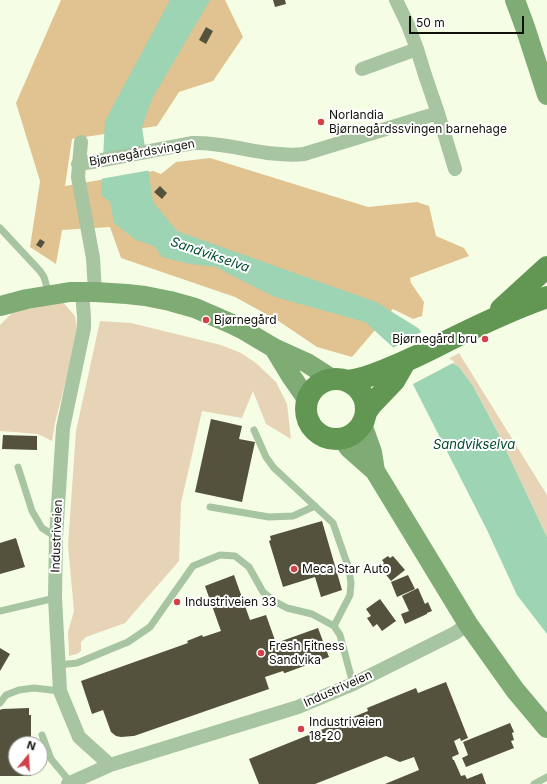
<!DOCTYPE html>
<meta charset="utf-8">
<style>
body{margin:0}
#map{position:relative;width:547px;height:784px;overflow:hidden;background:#f6fde5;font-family:Inter,sans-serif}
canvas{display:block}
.north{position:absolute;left:8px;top:736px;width:40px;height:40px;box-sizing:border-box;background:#fff;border:1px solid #9fa09d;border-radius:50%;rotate:18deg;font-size:11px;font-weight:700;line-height:16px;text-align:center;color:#10120a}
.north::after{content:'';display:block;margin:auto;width:14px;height:18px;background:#d24248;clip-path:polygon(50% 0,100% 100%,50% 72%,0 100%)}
.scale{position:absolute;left:409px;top:16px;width:115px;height:18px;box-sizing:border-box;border:2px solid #10120a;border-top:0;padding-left:5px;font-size:12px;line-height:14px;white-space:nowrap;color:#10120a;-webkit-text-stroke:3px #fff;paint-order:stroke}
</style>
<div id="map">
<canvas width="547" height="784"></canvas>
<div class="north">N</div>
<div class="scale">50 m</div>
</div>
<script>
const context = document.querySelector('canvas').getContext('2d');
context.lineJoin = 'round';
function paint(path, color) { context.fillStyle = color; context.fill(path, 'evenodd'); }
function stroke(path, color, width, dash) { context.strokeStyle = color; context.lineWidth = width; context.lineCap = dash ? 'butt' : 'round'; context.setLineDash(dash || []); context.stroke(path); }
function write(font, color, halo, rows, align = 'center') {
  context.font = font + ' Inter,sans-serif'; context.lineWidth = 4; context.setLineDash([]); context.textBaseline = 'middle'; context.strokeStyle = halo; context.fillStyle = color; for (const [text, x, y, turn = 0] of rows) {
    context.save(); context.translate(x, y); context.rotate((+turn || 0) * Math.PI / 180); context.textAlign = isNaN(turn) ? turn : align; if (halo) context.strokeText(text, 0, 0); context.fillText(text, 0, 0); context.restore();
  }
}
const green = new Path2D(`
 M 62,301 L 75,316 L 78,333 L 55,423 L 52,441 L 38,434 L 0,431 L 0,325 L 12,313 Z
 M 100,321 L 131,323 L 221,345 L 241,353 L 256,363 L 276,382 L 287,404 L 291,439 L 266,424 L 253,391 L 242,418 L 202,411 L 181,503 L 179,561 L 125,623 L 86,637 L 81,642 L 81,651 L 77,654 L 69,656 L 68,632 L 74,611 L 68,545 L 76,431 Z
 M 459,353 L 547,495 L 547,537 L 498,433 L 473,386 L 459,367 L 446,360 Z`);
const forest = new Path2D(`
 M 61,0 L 225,0 L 243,37 L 213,81 L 179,92 L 157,126 L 72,139 L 65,186 L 153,171 L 161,174 L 176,162 L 210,158 L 368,207 L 417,202 L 429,206 L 436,236 L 464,248 L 469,256 L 410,278 L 411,283 L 424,302 L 422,316 L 413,319 L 393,309 L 352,357 L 317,347 L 277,320 L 235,297 L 121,258 L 110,227 L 62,230 L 56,264 L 30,247 L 40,181 L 16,103 Z`);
const water = new Path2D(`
 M 170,0 L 210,0 L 152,99 L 142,127 L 153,202 L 177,231 L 376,302 L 418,328 L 446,360 L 459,367 L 473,386 L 498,433 L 547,537 L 547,634 L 517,595 L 487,530 L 395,349 L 365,322 L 275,297 L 225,272 L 217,267 L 190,264 L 162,257 L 154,246 L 136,240 L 114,223 L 110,202 L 101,195 L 105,121 Z`);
const pier = new Path2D(`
 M 147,145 L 151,170 L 100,179 L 101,154 Z
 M 423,331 L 448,358 L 455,362 L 411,385 L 393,350 L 391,349 Z`);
const building = new Path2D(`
 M 273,0 L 285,0 L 286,4 L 275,7 Z
 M 206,27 L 213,31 L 206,44 L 199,40 Z
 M 160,186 L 167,193 L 162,199 L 154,192 Z
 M 40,239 L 45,242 L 41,248 L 36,245 Z
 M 211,419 L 242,426 L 239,439 L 255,442 L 242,502 L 195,492 Z
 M 3,435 L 37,436 L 37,450 L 2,449 Z
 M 322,521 L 342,590 L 321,597 L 315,577 L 283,587 L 269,541 L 271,540 L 270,536 Z
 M 16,538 L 25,567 L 0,574 L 0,543 Z
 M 388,556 L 390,558 L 393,556 L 405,570 L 391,581 L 380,567 L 384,563 L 382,560 Z
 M 234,575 L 250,620 L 266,615 L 276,643 L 318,628 L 329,657 L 285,673 L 284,673 L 283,671 L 265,677 L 269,689 L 134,736 L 133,736 L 121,737 L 116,736 L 111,732 L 103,710 L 92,714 L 81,681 L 188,643 L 187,641 L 202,635 L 203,637 L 221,631 L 205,586 Z
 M 408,575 L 415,589 L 397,597 L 391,582 Z
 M 418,588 L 425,604 L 428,602 L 432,611 L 427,613 L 427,614 L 405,624 L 401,614 L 409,611 L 402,596 Z
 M 380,599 L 396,621 L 382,631 L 377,624 L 373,627 L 367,618 L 371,616 L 366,609 Z
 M 0,648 L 10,654 L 0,671 Z
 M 446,682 L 468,738 L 461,741 L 460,738 L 454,741 L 459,754 L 452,757 L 453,760 L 454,760 L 461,776 L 465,775 L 467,779 L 482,773 L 486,784 L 385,784 L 419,770 L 414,757 L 400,762 L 386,756 L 315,784 L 259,784 L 249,759 L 368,711 L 367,708 L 416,688 L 418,693 Z
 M 29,708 L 29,715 L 31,715 L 31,744 L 16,744 L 16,768 L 31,768 L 31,776 L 0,776 L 0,710 L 2,709 Z
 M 510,723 L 514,732 L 512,733 L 514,740 L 511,741 L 514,748 L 466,767 L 462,758 L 468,755 L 463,742 Z`);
const service = new Path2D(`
 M 0,228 L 40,271 L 44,277 L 49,294
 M 254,430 L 266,457 L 274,468 L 333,523 L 349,569 L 351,583 L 350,595 L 334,626
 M 18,467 L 32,511 L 42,528 L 56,537
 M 210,507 L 269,517 L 293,516 L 315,506
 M 0,611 L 55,598
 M 59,665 L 77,663 L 128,642 L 150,627 L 193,566 L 220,555 L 235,556 L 249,567 L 263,592 L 274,601 L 287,608 L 312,614 L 334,626 L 340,635 L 353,684
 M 0,703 L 6,695 L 19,690 L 34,688 L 60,691
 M 42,735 L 51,759 L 71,783
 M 534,784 L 547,777`);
const minor = new Path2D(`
 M 396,0 L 408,25 L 417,49 L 425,75 L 438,113 L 455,169
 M 362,69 L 417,49
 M 81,142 L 78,177 L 93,258 L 95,292
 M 78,164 L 92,162 L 193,143 C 230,142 266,158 304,154 L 438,113
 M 82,292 L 84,317 L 84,328 L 63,428 L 56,537 L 55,598 L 60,691 L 79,737 L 110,765
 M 68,784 L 110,765 L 298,707 L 353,684 L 455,633 L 468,624`);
const secondary = new Path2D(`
 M 515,0 L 525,27 L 547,95
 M 0,306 L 27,299 L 70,292 L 95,292 L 127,294 L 145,296 L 170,301 L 195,308 L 232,324 L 242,329 L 274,348 L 307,363 L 332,379
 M 274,348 L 291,376 L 307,399
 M 362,424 L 372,452 L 375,471
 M 343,439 L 349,448 L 375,471 L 468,624 L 515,690 L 547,728`);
const primary = new Path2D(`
 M 501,309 L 547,267
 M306 409a30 30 0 1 1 60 0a30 30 0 1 1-60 0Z
 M 347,381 C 360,380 373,375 385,370 C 407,361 428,351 449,340 C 481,324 513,309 547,297
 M 366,412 L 371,405 L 394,381 L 405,362`);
const markers = [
 [321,122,4,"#d24248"],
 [206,320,4,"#d24248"],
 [485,339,4,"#d24248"],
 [294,569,4,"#d24248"],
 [177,602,4,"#d24248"],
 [261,653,4,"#d24248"],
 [301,729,4,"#d24248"]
];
const poiNames = [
 ["Norlandia",329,115],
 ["Bjørnegårdssvingen barnehage",329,129],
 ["Bjørnegård",214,320],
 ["Bjørnegård bru",477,339,"right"],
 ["Meca Star Auto",302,569],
 ["Industriveien 33",185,602],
 ["Fresh Fitness",269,646],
 ["Sandvika",269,660],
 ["Industriveien",309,722],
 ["18-20",309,736]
];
const streetNames = [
 ["Bjørnegårdsvingen",142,153,-10],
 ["Industriveien",57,536,-88],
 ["Industriveien",338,689,-24]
];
const waterNames = [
 ["Sandvikselva",210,255,19],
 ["Sandvikselva",474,445]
];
paint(green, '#e7d4b6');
paint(forest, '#e0c390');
paint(water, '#9cd4b4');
paint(pier, '#f6fde5');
paint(building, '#54513d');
stroke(service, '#a7c5a0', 7);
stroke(minor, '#a7c5a0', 14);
stroke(secondary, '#7fab74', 20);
stroke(primary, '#619753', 22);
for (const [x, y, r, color] of markers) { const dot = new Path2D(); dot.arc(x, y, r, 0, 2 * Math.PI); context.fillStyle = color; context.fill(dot); stroke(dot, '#fff', 1.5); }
write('12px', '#10120a', '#fff', poiNames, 'left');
write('12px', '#10120a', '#fff', streetNames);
write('italic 13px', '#034c2f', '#fff', waterNames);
</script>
